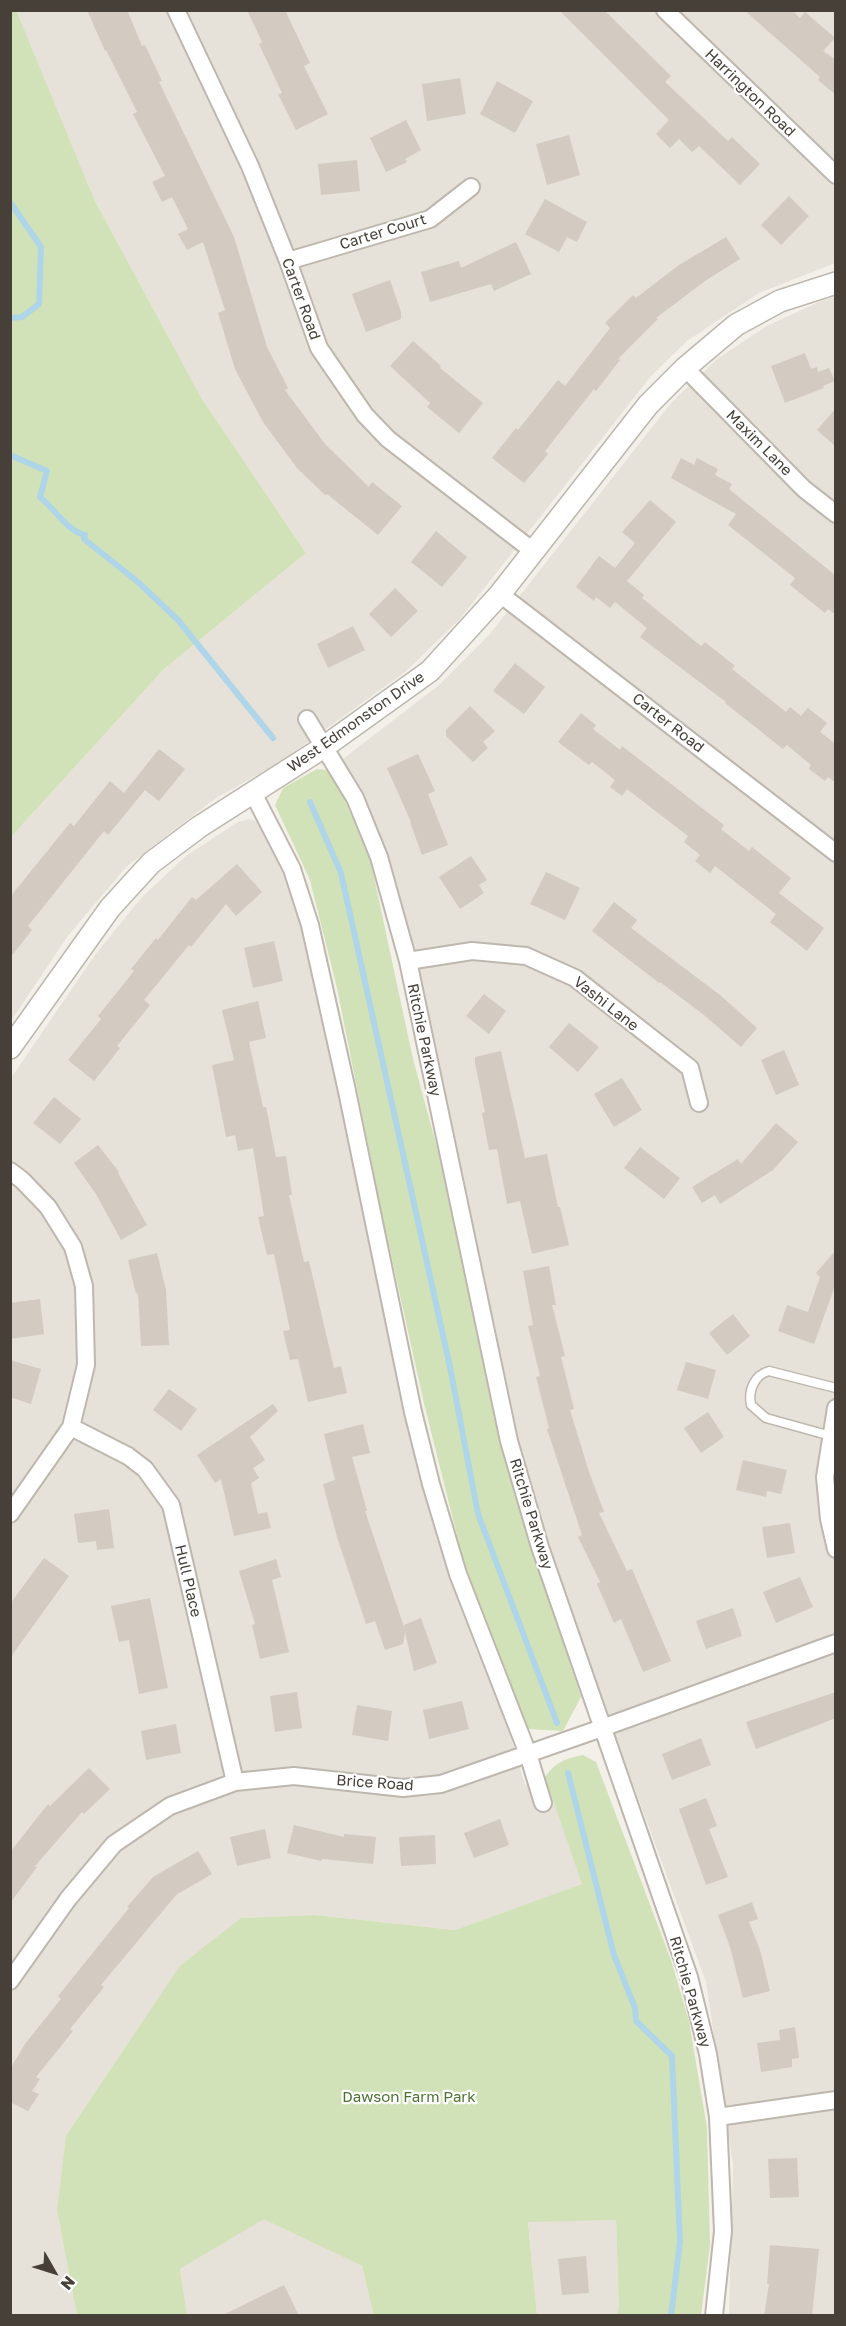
<!DOCTYPE html>
<style>
body{margin:0}
#map{position:relative;width:846px;height:2326px;overflow:hidden;background:#f3f0ea;font-family:"Golos Text",sans-serif}
canvas{display:block}
.frame{position:absolute;inset:0;border:12px solid #464039;pointer-events:none}
.north{position:absolute;left:24px;top:2242px;width:60px;height:60px;-webkit-text-stroke:4px #fff;paint-order:stroke;rotate:129deg;font-size:16px;font-weight:700;line-height:24px;text-align:center;color:#464039}
.north::after{content:'';display:block;margin:auto;width:21px;height:27px;background:#464039;clip-path:polygon(50% 0,100% 100%,50% 72%,0 100%)}
</style>
<div id="map">
<canvas width="846" height="2326"></canvas>
<div class="frame"></div>
<div class="north">N</div>
</div>
<script>
const context = document.querySelector('canvas').getContext('2d');
context.lineJoin = 'round';
function paint(path, color) { context.fillStyle = color; context.fill(path, 'evenodd'); }
function stroke(path, color, width, dash) { context.strokeStyle = color; context.lineWidth = width; context.lineCap = dash ? 'butt' : 'round'; context.setLineDash(dash || []); context.stroke(path); }
function write(font, color, halo, rows, align = 'center') {
  context.font = font + ' "Golos Text",sans-serif'; context.lineWidth = 4.5; context.setLineDash([]); context.textBaseline = 'middle'; context.strokeStyle = halo; context.fillStyle = color; for (const [text, x, y, turn = 0] of rows) {
    context.save(); context.translate(x, y); context.rotate((+turn || 0) * Math.PI / 180); context.textAlign = isNaN(turn) ? turn : align; if (halo) context.strokeText(text, 0, 0); context.fillText(text, 0, 0); context.restore();
  }
}
const residential = new Path2D(`
 M 16,11 L 835,11 L 835,263 L 759,293 L 687,341 L 651,376 L 460,619 L 405,672 L 277,764 L 216,798 L 126,867 L 67,937 L 11,1021 L 11,837 L 164,669 L 306,553 L 202,399 L 95,201 Z
 M 835,297 L 835,2315 L 729,2315 L 733,2165 L 706,1982 L 563,1594 L 515,1440 L 366,806 L 343,759 L 439,685 L 489,635 L 672,402 L 717,359 L 767,326 L 821,301 Z
 M 249,819 L 260,822 L 288,871 L 304,920 L 470,1628 L 509,1732 L 525,1785 L 545,1777 L 583,1884 L 455,1930 L 315,1915 L 241,1918 L 57,2211 L 77,2315 L 11,2316 L 11,1078 L 95,955 L 141,898 L 187,855 L 238,822 Z
 M 264,2218 L 362,2266 L 374,2315 L 187,2315 L 180,2269 Z
 M 616,2220 L 619,2309 L 616,2315 L 537,2315 L 528,2221 Z`);
const green = new Path2D(`
 M 16,10 L 95,201 L 202,399 L 306,553 L 164,669 L 11,837 L 10,11 Z
 M 317,769 L 327,770 L 336,779 L 371,863 L 413,1059 L 456,1217 L 496,1421 L 534,1555 L 581,1697 L 563,1731 L 527,1729 L 470,1588 L 423,1399 L 382,1214 L 337,988 L 310,880 L 275,805 L 283,788 Z
 M 583,1755 L 596,1762 L 671,1960 L 689,2021 L 707,2128 L 710,2245 L 701,2315 L 616,2315 L 619,2309 L 616,2220 L 528,2222 L 537,2315 L 374,2316 L 362,2266 L 264,2219 L 180,2269 L 187,2315 L 77,2315 L 57,2211 L 66,2136 L 180,1966 L 241,1918 L 315,1915 L 455,1930 L 582,1884 L 545,1777 C 556,1762 564,1759 583,1755 Z`);
const stream = new Path2D(`
 M 10,202 L 41,247 L 39,304 L 22,317 L 10,318
 M 10,455 L 47,471 L 40,497 C 54,508 67,531 85,535 L 84,539 L 138,582 L 178,620 L 273,738
 M 310,802 L 341,873 L 450,1367 L 478,1514 L 557,1723
 M 568,1773 L 614,1955 L 635,2008 L 636,2021 L 672,2056 L 680,2242 L 671,2316`);
const building = new Path2D(`
 M 87,10 L 127,10 L 142,46 L 145,45 L 162,81 L 159,82 L 234,237 L 267,347 L 288,388 L 285,390 L 325,444 L 369,487 L 372,482 L 402,506 L 378,535 L 327,494 L 325,495 L 297,468 L 263,422 L 235,369 L 218,313 L 225,310 L 203,242 L 187,250 L 178,234 L 188,229 L 172,197 L 162,202 L 152,182 L 165,176 L 133,114 L 137,112 L 106,50 L 105,51 Z
 M 247,10 L 285,10 L 310,63 L 304,66 L 328,114 L 296,130 L 278,94 L 282,93 L 259,44 L 262,42 Z
 M 559,10 L 604,10 L 671,76 L 665,82 L 728,141 L 732,137 L 760,164 L 740,185 L 699,146 L 692,152 L 679,139 L 670,148 L 656,134 L 669,120 Z
 M 744,10 L 792,10 L 800,18 L 805,12 L 835,38 L 823,51 L 836,60 L 836,95 L 818,80 L 820,77 Z
 M 460,78 L 466,114 L 427,121 L 422,84 Z
 M 497,81 L 533,101 L 515,133 L 480,114 Z
 M 406,120 L 421,150 L 405,159 L 407,162 L 386,172 L 370,138 Z
 M 569,135 L 580,175 L 547,185 L 536,144 Z
 M 357,160 L 360,191 L 321,195 L 318,164 Z
 M 789,196 L 809,216 L 781,245 L 761,225 Z
 M 545,199 L 587,222 L 577,242 L 567,237 L 559,252 L 525,234 Z
 M 726,237 L 740,259 L 705,281 L 656,318 L 658,319 L 618,359 L 620,360 L 596,391 L 594,389 L 545,451 L 548,454 L 524,483 L 492,458 L 516,428 L 518,430 L 558,380 L 565,386 L 610,328 L 605,323 L 633,295 L 636,298 L 679,265 Z
 M 516,242 L 531,274 L 494,291 L 491,284 L 430,302 L 421,272 L 459,261 L 461,268 Z
 M 390,280 L 401,312 L 401,319 L 366,332 L 352,294 Z
 M 413,341 L 441,366 L 440,368 L 483,403 L 459,433 L 427,407 L 430,403 L 390,366 Z
 M 805,353 L 811,369 L 817,367 L 818,372 L 829,368 L 835,381 L 823,386 L 824,388 L 785,403 L 771,366 Z
 M 836,408 L 836,447 L 817,430 Z
 M 681,458 L 694,465 L 697,458 L 718,469 L 715,475 L 732,484 L 729,489 L 836,576 L 836,615 L 828,609 L 825,613 L 790,585 L 795,578 L 728,525 L 736,514 L 671,478 Z
 M 650,500 L 676,522 L 627,581 L 644,595 L 642,598 L 701,646 L 705,642 L 735,666 L 732,669 L 786,712 L 790,707 L 801,716 L 808,708 L 827,723 L 820,732 L 836,744 L 836,783 L 828,777 L 825,781 L 809,769 L 811,765 L 787,745 L 783,749 L 725,703 L 726,702 L 640,637 L 647,628 L 615,602 L 610,608 L 596,597 L 594,601 L 576,587 L 599,556 L 615,568 L 635,543 L 622,532 Z
 M 436,531 L 467,557 L 442,587 L 411,562 Z
 M 395,588 L 418,611 L 391,637 L 369,614 Z
 M 353,626 L 365,650 L 328,668 L 317,644 Z
 M 515,663 L 545,687 L 524,714 L 493,691 Z
 M 470,706 L 495,731 L 483,742 L 488,748 L 473,762 L 446,736 L 446,730 Z
 M 581,713 L 596,725 L 593,729 L 620,750 L 622,746 L 724,825 L 721,829 L 749,851 L 752,847 L 791,878 L 779,893 L 824,928 L 807,951 L 770,922 L 776,914 L 715,866 L 710,873 L 695,861 L 700,855 L 684,842 L 688,836 L 627,789 L 622,796 L 610,787 L 615,780 L 592,762 L 589,765 L 558,742 Z
 M 159,749 L 185,769 L 159,801 L 145,790 L 108,835 L 104,831 L 28,926 L 32,930 L 10,958 L 10,897 L 70,823 L 74,826 L 110,781 L 124,793 Z
 M 418,754 L 435,791 L 428,794 L 448,845 L 422,855 L 410,822 L 411,822 L 387,768 Z
 M 471,856 L 487,880 L 479,885 L 484,893 L 460,909 L 439,877 Z
 M 237,864 L 262,892 L 236,916 L 226,904 L 191,947 L 189,945 L 144,1000 L 150,1005 L 117,1046 L 120,1048 L 94,1081 L 68,1060 L 101,1019 L 98,1016 L 134,971 L 131,969 L 156,938 L 158,940 L 192,897 L 196,900 Z
 M 546,872 L 580,888 L 565,920 L 530,904 Z
 M 614,902 L 637,920 L 631,928 L 720,995 L 757,1028 L 741,1047 L 704,1015 L 660,982 L 659,983 L 592,931 Z
 M 274,941 L 283,981 L 253,988 L 244,948 Z
 M 484,994 L 506,1011 L 489,1034 L 466,1016 Z
 M 258,1001 L 266,1038 L 249,1042 L 263,1107 L 266,1107 L 276,1157 L 286,1156 L 292,1195 L 289,1195 L 304,1262 L 309,1261 L 334,1368 L 341,1366 L 347,1393 L 308,1402 L 298,1359 L 290,1360 L 283,1331 L 290,1330 L 274,1254 L 267,1255 L 258,1217 L 264,1216 L 253,1148 L 238,1151 L 235,1135 L 226,1137 L 212,1065 L 234,1060 L 222,1010 Z
 M 569,1023 L 599,1047 L 578,1072 L 549,1047 Z
 M 784,1050 L 799,1085 L 776,1095 L 761,1060 Z
 M 501,1051 L 525,1158 L 547,1154 L 558,1207 L 560,1207 L 569,1245 L 532,1254 L 520,1201 L 507,1204 L 497,1149 L 489,1150 L 482,1113 L 485,1112 L 475,1063 L 475,1057 Z
 M 622,1078 L 642,1110 L 614,1127 L 594,1094 Z
 M 54,1097 L 81,1119 L 60,1144 L 33,1123 Z
 M 776,1123 L 798,1142 L 773,1170 L 720,1204 L 715,1195 L 702,1203 L 692,1187 L 738,1159 L 741,1164 Z
 M 98,1145 L 119,1172 L 118,1173 L 147,1225 L 121,1240 L 96,1194 L 74,1163 Z
 M 640,1147 L 680,1178 L 664,1199 L 624,1168 Z
 M 836,1250 L 836,1283 L 814,1344 L 778,1331 L 787,1305 L 808,1312 L 820,1277 L 816,1273 Z
 M 157,1253 L 166,1290 L 169,1345 L 141,1346 L 138,1293 L 136,1294 L 128,1260 Z
 M 549,1266 L 556,1305 L 552,1305 L 565,1356 L 561,1357 L 574,1409 L 570,1410 L 589,1472 L 604,1512 L 599,1513 L 627,1571 L 632,1569 L 671,1661 L 643,1672 L 621,1619 L 614,1623 L 597,1584 L 600,1582 L 578,1537 L 582,1535 L 547,1429 L 549,1428 L 536,1377 L 540,1376 L 528,1326 L 533,1325 L 523,1271 Z
 M 40,1299 L 44,1334 L 10,1339 L 10,1319 L 12,1319 L 10,1303 Z
 M 733,1314 L 750,1336 L 727,1355 L 709,1333 Z
 M 10,1360 L 41,1369 L 31,1404 L 10,1397 Z
 M 686,1362 L 716,1370 L 708,1399 L 677,1390 Z
 M 169,1389 L 197,1409 L 181,1431 L 153,1410 Z
 M 273,1404 L 278,1411 L 250,1437 L 265,1460 L 253,1468 L 259,1478 L 251,1483 L 258,1514 L 267,1512 L 271,1528 L 234,1536 L 221,1479 L 215,1483 L 197,1455 Z
 M 708,1412 L 724,1437 L 701,1453 L 684,1428 Z
 M 363,1424 L 370,1453 L 352,1457 L 367,1511 L 365,1511 L 404,1627 L 404,1625 L 421,1618 L 437,1663 L 414,1671 L 405,1632 L 403,1644 L 385,1650 L 375,1621 L 366,1624 L 337,1537 L 323,1484 L 335,1480 L 324,1434 Z
 M 743,1460 L 787,1470 L 781,1494 L 767,1491 L 766,1497 L 736,1490 Z
 M 109,1509 L 114,1548 L 97,1550 L 96,1541 L 78,1543 L 74,1514 Z
 M 790,1523 L 795,1553 L 767,1558 L 762,1527 Z
 M 44,1558 L 69,1576 L 10,1658 L 10,1604 Z
 M 276,1559 L 281,1577 L 272,1580 L 289,1652 L 260,1659 L 252,1625 L 255,1624 L 239,1571 Z
 M 800,1577 L 813,1607 L 776,1623 L 763,1592 Z
 M 150,1598 L 168,1688 L 139,1694 L 129,1640 L 119,1642 L 111,1606 Z
 M 733,1608 L 742,1636 L 706,1649 L 696,1621 Z
 M 297,1692 L 302,1728 L 275,1732 L 270,1696 Z
 M 836,1692 L 836,1718 L 756,1749 L 746,1722 Z
 M 462,1701 L 469,1729 L 429,1739 L 423,1710 Z
 M 357,1705 L 392,1711 L 388,1741 L 352,1735 Z
 M 176,1724 L 181,1753 L 146,1760 L 141,1731 Z
 M 701,1738 L 711,1765 L 672,1780 L 662,1754 Z
 M 89,1768 L 110,1789 L 84,1814 L 82,1812 L 35,1866 L 37,1867 L 10,1903 L 10,1852 L 48,1804 L 50,1806 Z
 M 706,1798 L 717,1826 L 709,1829 L 728,1877 L 706,1885 L 679,1809 Z
 M 500,1819 L 509,1845 L 474,1858 L 464,1833 Z
 M 294,1825 L 344,1837 L 344,1834 L 376,1837 L 373,1864 L 322,1859 L 321,1861 L 287,1853 Z
 M 265,1829 L 271,1858 L 237,1866 L 230,1837 Z
 M 435,1835 L 436,1864 L 401,1866 L 399,1837 Z
 M 198,1851 L 212,1874 L 176,1895 L 101,1985 L 104,1987 L 70,2029 L 73,2031 L 36,2077 L 40,2079 L 32,2091 L 39,2094 L 28,2111 L 10,2102 L 10,2069 L 25,2044 L 61,1999 L 58,1996 L 129,1908 L 127,1907 L 153,1877 Z
 M 752,1902 L 758,1919 L 749,1922 L 760,1950 L 770,1991 L 743,1998 L 730,1947 L 718,1915 Z
 M 795,2027 L 799,2058 L 792,2059 L 792,2067 L 761,2072 L 757,2043 L 780,2040 L 779,2030 Z
 M 797,2158 L 799,2197 L 770,2198 L 768,2159 Z
 M 770,2245 L 819,2249 L 812,2316 L 764,2316 L 769,2284 L 767,2284 Z
 M 586,2256 L 589,2293 L 562,2295 L 558,2259 Z
 M 284,2285 L 299,2316 L 221,2316 Z`);
const service = new Path2D(`
 M 831,1436 L 766,1418 L 751,1405 C 748,1391 754,1375 769,1371 L 836,1388`);
const minor = new Path2D(`
 M 176,10 L 250,166 L 288,261 L 319,348 L 365,415 L 388,439 L 533,551
 M 665,10 L 836,175
 M 288,261 L 430,219 L 471,187
 M 685,368 L 804,489 L 836,514
 M 500,594 L 836,853
 M 307,719 L 355,798 L 379,857 L 408,961 L 509,1441 L 540,1547 L 689,1977 L 708,2054 L 718,2117 L 723,2231 L 714,2316
 M 253,793 L 292,869 L 310,925 L 347,1091 L 413,1412 L 431,1484 L 458,1574 L 528,1754 L 543,1803
 M 408,961 L 472,951 L 526,956 L 575,978 L 690,1068 L 699,1103
 M 10,1171 L 22,1180 L 48,1207 L 73,1247 L 84,1286 L 86,1365 L 71,1427 L 10,1514
 M 836,1408 L 825,1477 L 829,1519 L 836,1549
 M 71,1427 L 128,1456 L 145,1469 L 171,1505 L 235,1782
 M 10,1981 L 68,1899 L 114,1844 L 170,1806 L 235,1782 L 294,1776 L 403,1788 L 441,1784 L 602,1728 L 836,1643
 M 718,2117 L 836,2100`);
const tertiary = new Path2D(`
 M 10,1048 L 110,908 L 151,863 L 199,827 L 324,747 L 430,671 L 500,594 L 648,405 L 685,368 L 736,325 L 780,301 L 836,283`);
const streetNames = [
 ["Harrington Road",750,93,44],
 ["Carter Court",383,232,-17],
 ["Carter Road",301,299,70],
 ["Maxim Lane",759,443,45],
 ["West Edmonston Drive",356,722,-35],
 ["Carter Road",668,723,38],
 ["Vashi Lane",606,1004,38],
 ["Ritchie Parkway",424,1040,78],
 ["Ritchie Parkway",531,1514,73],
 ["Hull Place",188,1581,77],
 ["Brice Road",375,1783,4],
 ["Ritchie Parkway",690,1992,74]
];
const parkNames = [
 ["Dawson Farm Park",409,2097]
];
paint(residential, '#e6e1d9');
paint(green, '#d2e2b8');
stroke(stream, '#aed5e8', 6);
paint(building, '#d3cbc1');
stroke(service, '#beb7ae', 11);
stroke(minor, '#beb7ae', 20);
stroke(tertiary, '#beb7ae', 24);
stroke(service, '#fff', 8);
stroke(minor, '#fff', 16);
stroke(tertiary, '#fff', 21);
write('15px', '#464039', '#fff', streetNames);
write('15px', '#4f7232', '#fff', parkNames);
</script>
